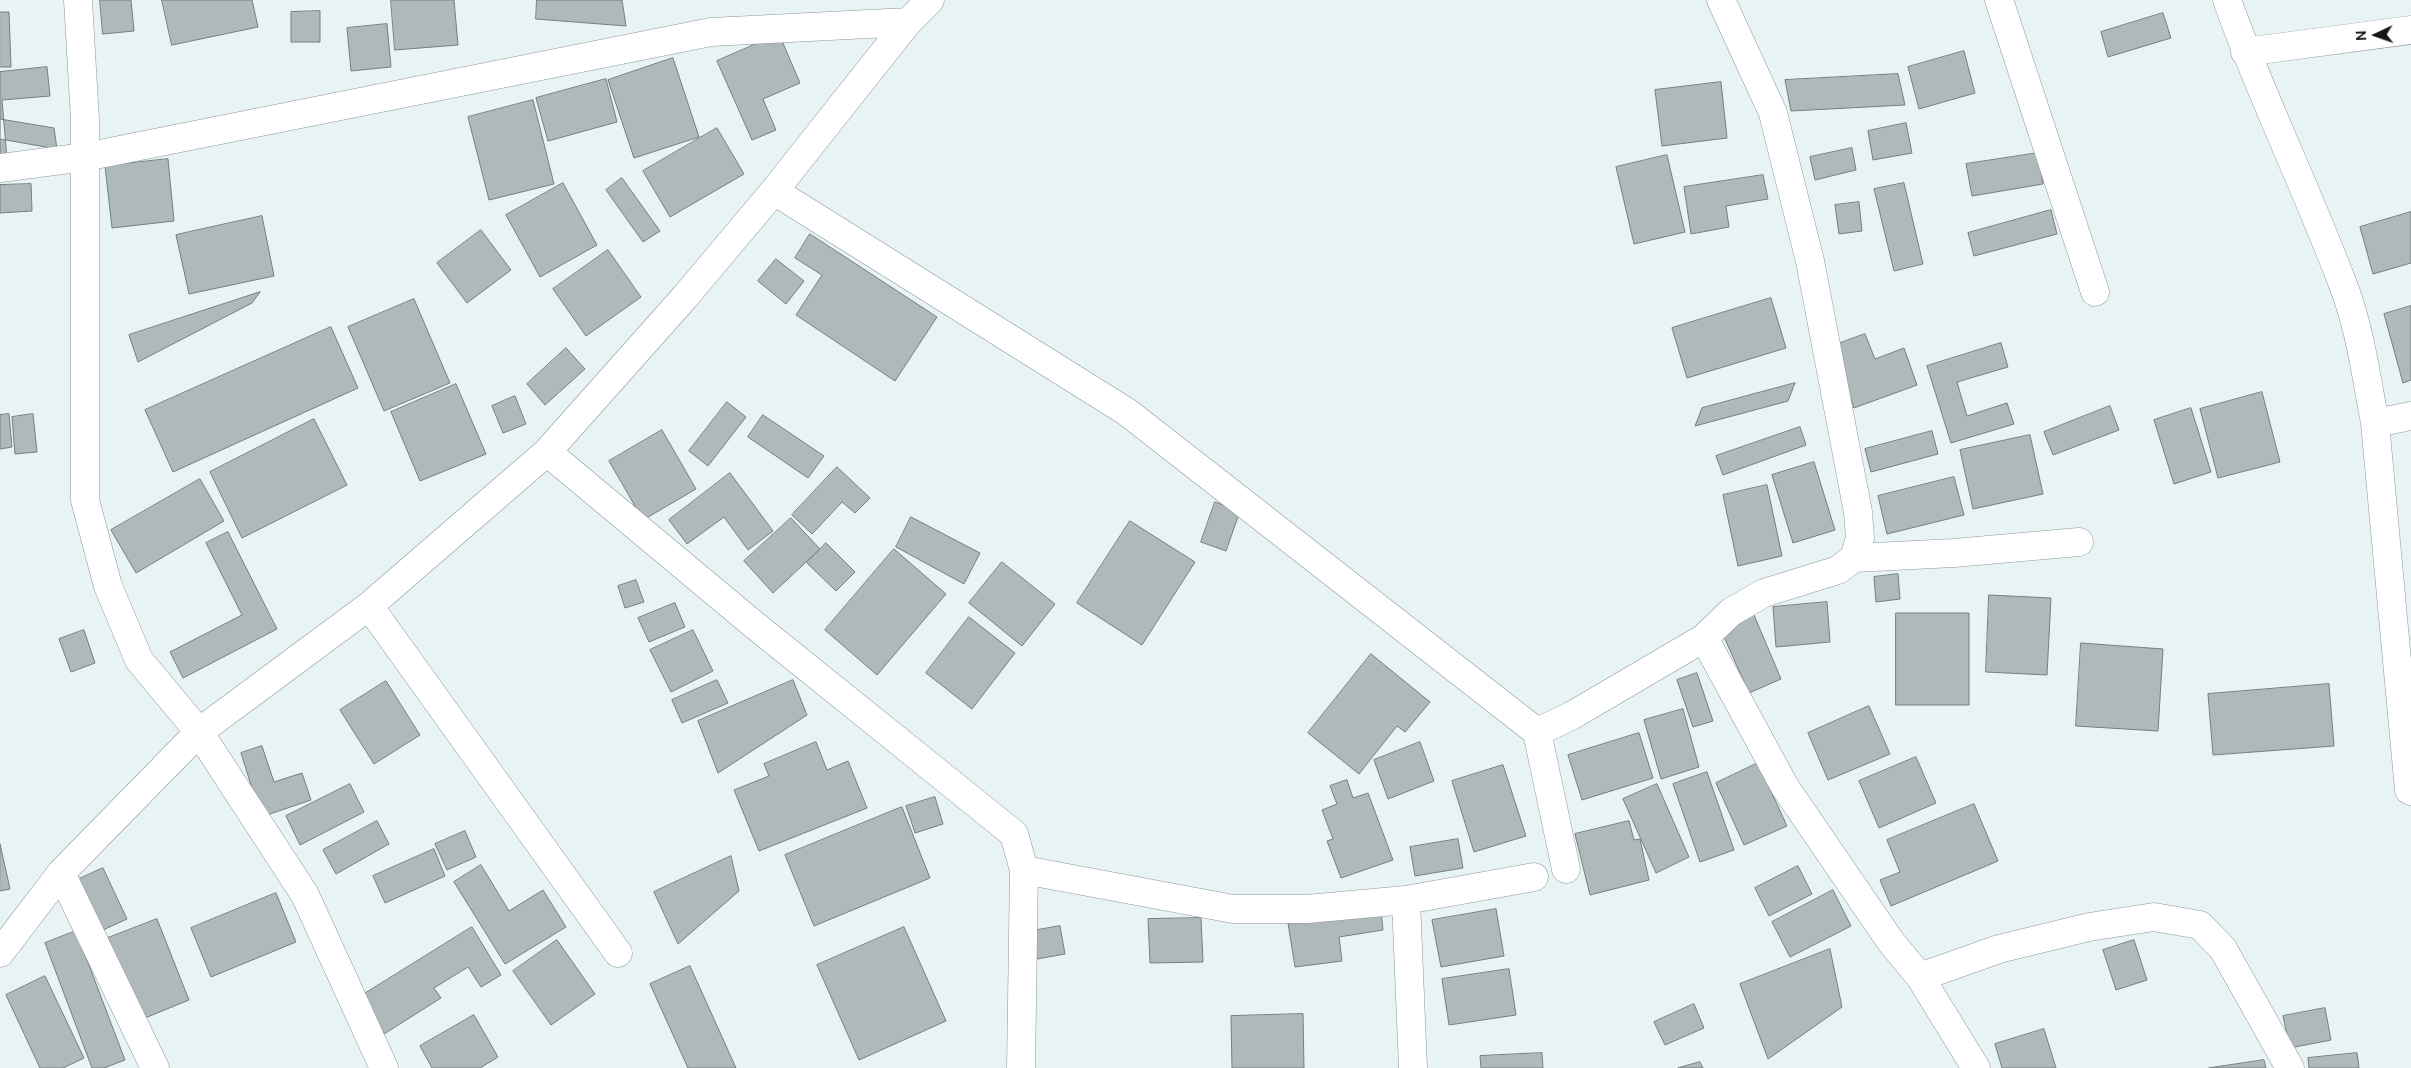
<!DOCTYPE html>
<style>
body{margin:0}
#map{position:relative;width:2411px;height:1068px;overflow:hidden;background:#e8f3f6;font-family:"DM Sans",sans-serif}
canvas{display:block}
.north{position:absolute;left:2351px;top:10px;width:50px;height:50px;-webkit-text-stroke:4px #fff;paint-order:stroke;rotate:267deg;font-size:14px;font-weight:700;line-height:20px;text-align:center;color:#131718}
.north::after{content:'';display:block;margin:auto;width:18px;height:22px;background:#131718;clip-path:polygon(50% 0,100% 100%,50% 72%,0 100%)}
</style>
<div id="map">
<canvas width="2411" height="1068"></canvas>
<div class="north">N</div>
</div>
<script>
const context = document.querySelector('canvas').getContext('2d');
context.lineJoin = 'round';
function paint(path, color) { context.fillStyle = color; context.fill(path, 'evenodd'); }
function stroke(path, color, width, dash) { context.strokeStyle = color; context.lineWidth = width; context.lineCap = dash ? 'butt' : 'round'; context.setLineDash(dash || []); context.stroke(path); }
const building = new Path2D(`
 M 100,0 L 131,0 L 134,31 L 103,34 Z
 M 162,0 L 252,0 L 258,27 L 172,45 Z
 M 391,0 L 454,0 L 458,45 L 395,50 Z
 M 537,0 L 622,0 L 626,26 L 536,19 Z
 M 320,11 L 320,42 L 291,42 L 291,12 Z
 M 0,12 L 9,12 L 11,67 L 0,67 Z
 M 2163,13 L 2171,38 L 2108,57 L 2101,32 Z
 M 387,24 L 391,67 L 351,71 L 347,28 Z
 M 779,34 L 800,83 L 763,99 L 776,130 L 752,140 L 717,61 Z
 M 1964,51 L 1975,93 L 1919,109 L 1908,67 Z
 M 673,58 L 699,137 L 634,158 L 608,80 Z
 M 47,67 L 50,96 L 2,100 L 7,159 L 0,159 L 0,72 Z
 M 1898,74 L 1905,105 L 1791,111 L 1785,80 Z
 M 606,79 L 617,122 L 548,141 L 536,98 Z
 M 1721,82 L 1727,138 L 1662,146 L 1655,90 Z
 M 533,100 L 554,184 L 489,200 L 468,117 Z
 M 0,119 L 54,128 L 57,149 L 0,139 Z
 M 1906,123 L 1912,153 L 1873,160 L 1868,131 Z
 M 717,128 L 744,174 L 670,217 L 643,171 Z
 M 1852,148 L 1856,170 L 1815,180 L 1810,157 Z
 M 2038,153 L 2043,184 L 1972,196 L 1966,164 Z
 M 1667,155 L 1685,232 L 1634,244 L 1616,167 Z
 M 168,159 L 174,221 L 112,228 L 105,166 Z
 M 1763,175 L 1768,199 L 1726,206 L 1729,227 L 1691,234 L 1684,187 Z
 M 622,178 L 660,231 L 643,242 L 606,190 Z
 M 563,183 L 597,245 L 540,277 L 506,215 Z
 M 1904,183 L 1923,264 L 1894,271 L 1874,189 Z
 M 31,184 L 32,211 L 0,213 L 0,185 Z
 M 1859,202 L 1862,231 L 1839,234 L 1835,205 Z
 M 2051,210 L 2057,234 L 1974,256 L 1968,233 Z
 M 2411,212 L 2411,263 L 2373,274 L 2360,227 Z
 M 262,216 L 274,276 L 189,294 L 176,235 Z
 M 481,230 L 511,270 L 467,303 L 437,263 Z
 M 810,234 L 937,317 L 895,381 L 796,315 L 822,275 L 795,258 Z
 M 608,250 L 641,297 L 586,336 L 553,289 Z
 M 776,259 L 804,281 L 786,304 L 758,281 Z
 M 260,292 L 252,303 L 138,362 L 129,335 Z
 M 1771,298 L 1786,348 L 1687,378 L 1672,328 Z
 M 414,299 L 450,383 L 384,411 L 348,327 Z
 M 2411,306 L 2411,380 L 2403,383 L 2384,314 Z
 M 331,327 L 358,388 L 173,472 L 145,410 Z
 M 1865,334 L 1875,359 L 1904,348 L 1917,385 L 1854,408 L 1832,346 Z
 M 2001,343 L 2008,367 L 1957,382 L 1967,416 L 2007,403 L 2014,424 L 1951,443 L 1927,366 Z
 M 566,348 L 585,369 L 545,405 L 527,384 Z
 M 1795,383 L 1788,401 L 1695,426 L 1702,408 Z
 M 456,384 L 486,454 L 420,481 L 391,412 Z
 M 2262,392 L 2280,462 L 2218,478 L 2200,409 Z
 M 515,396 L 526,424 L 503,433 L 492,406 Z
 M 727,402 L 746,417 L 708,466 L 689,451 Z
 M 2110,406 L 2119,430 L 2053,455 L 2044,432 Z
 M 2191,408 L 2211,472 L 2174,484 L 2154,420 Z
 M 9,414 L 12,447 L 0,449 L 0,415 Z
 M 33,414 L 37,452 L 15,454 L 12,417 Z
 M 763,415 L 824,456 L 808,478 L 748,437 Z
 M 314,419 L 347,485 L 242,538 L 210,472 Z
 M 1800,427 L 1806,445 L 1723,475 L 1716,456 Z
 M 662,430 L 696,489 L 643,520 L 609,461 Z
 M 1932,431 L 1938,454 L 1871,472 L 1865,449 Z
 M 2030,435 L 2043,494 L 1973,509 L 1960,450 Z
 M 1814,462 L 1835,530 L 1793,543 L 1772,475 Z
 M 837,467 L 870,498 L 855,513 L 842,502 L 812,534 L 792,515 Z
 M 730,473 L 773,531 L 748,550 L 724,517 L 687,544 L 669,520 Z
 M 1954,477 L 1964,515 L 1887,534 L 1878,496 Z
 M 200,479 L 224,521 L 136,573 L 111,530 Z
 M 1767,485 L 1782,556 L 1738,566 L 1723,495 Z
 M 1215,502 L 1240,511 L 1226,551 L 1201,542 Z
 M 911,517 L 980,553 L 964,584 L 896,547 Z
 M 791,518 L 820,549 L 773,593 L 744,561 Z
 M 1130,521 L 1195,562 L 1142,645 L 1077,603 Z
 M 228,532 L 277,629 L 183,678 L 170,652 L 242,615 L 206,543 Z
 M 826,543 L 855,572 L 836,591 L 807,563 Z
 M 894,549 L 946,594 L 877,675 L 825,630 Z
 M 1002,562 L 1055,604 L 1022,646 L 969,603 Z
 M 1898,574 L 1900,599 L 1876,602 L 1874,577 Z
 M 636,580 L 644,602 L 625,608 L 618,586 Z
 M 1989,595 L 2051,598 L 2047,675 L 1986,672 Z
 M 1827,602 L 1830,642 L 1776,647 L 1773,607 Z
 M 675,603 L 685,627 L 649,642 L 638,618 Z
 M 1896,613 L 1969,613 L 1969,705 L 1896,705 Z
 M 1754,615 L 1781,679 L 1749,693 L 1721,630 Z
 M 969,617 L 1015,653 L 972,709 L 926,673 Z
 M 84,630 L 95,663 L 71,672 L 59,639 Z
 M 693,630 L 713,671 L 671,692 L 650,650 Z
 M 2081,643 L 2163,649 L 2158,731 L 2076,726 Z
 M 1371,654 L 1430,702 L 1405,732 L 1397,726 L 1359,774 L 1308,733 Z
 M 1697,673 L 1713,721 L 1693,727 L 1677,680 Z
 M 717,680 L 728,703 L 682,723 L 672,700 Z
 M 793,680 L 807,715 L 718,773 L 698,721 Z
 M 386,681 L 420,735 L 374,764 L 340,710 Z
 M 2329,684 L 2334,746 L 2213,755 L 2208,694 Z
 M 1869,706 L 1890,754 L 1828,780 L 1808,733 Z
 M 1683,709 L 1699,767 L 1661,779 L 1644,720 Z
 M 1639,733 L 1653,778 L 1582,800 L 1568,755 Z
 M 816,742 L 827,770 L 848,761 L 867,808 L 759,851 L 734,790 L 769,776 L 764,764 Z
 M 1420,742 L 1434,781 L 1388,799 L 1374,760 Z
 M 262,746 L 274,782 L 302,773 L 311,800 L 261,817 L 241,753 Z
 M 1916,757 L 1936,803 L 1879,828 L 1859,781 Z
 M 1758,763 L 1787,826 L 1744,845 L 1716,783 Z
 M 1503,765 L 1526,836 L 1474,852 L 1452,781 Z
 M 1707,772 L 1734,850 L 1700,862 L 1673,784 Z
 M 1347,780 L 1353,798 L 1368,793 L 1393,860 L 1341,878 L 1327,841 L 1333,839 L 1322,810 L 1337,804 L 1330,786 Z
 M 350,784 L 364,812 L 300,845 L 286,816 Z
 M 1657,784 L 1689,857 L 1656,873 L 1623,799 Z
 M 935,797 L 943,824 L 915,833 L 906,806 Z
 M 1974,804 L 1998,861 L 1891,906 L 1880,880 L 1900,872 L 1887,840 Z
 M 902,807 L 930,878 L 814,926 L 785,855 Z
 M 377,821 L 389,844 L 336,874 L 323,850 Z
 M 1629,821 L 1634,840 L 1640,839 L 1649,880 L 1590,895 L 1575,834 Z
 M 465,831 L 476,857 L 447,870 L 435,844 Z
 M 1458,839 L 1463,868 L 1415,876 L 1410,847 Z
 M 0,844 L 10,889 L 0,891 Z
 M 434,849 L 445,876 L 385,903 L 373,876 Z
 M 731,856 L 739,891 L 678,944 L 654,892 Z
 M 481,865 L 509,911 L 543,890 L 566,927 L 505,964 L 454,882 Z
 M 1798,866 L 1812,894 L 1769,916 L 1755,888 Z
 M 103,868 L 127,919 L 103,930 L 79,879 Z
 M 1833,890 L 1851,926 L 1790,957 L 1772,922 Z
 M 276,893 L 296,942 L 211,977 L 191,928 Z
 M 1496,909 L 1504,956 L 1441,967 L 1432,920 Z
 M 1381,911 L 1383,930 L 1339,937 L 1342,961 L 1295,967 L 1288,923 Z
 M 1201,918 L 1203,962 L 1150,963 L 1148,919 Z
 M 157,919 L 189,1000 L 140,1020 L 108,938 Z
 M 1060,926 L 1065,954 L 1037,959 L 1032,931 Z
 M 472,927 L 501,975 L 481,987 L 468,967 L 434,988 L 441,998 L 384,1034 L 361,996 Z
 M 904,927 L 946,1021 L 859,1060 L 817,965 Z
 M 76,931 L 125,1060 L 104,1068 L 92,1068 L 45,943 Z
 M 557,940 L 595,994 L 551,1025 L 513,971 Z
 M 2134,940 L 2147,980 L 2116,990 L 2103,950 Z
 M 1830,949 L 1842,1007 L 1768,1059 L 1740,984 Z
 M 690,966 L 736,1068 L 688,1068 L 650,984 Z
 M 1509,969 L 1516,1015 L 1449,1025 L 1442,979 Z
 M 45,976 L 84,1058 L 63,1068 L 40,1068 L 6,995 Z
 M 1694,1004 L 1704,1028 L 1665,1045 L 1654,1022 Z
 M 2325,1008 L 2331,1040 L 2290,1048 L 2283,1016 Z
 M 1303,1014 L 1304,1068 L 1232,1068 L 1231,1016 Z
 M 474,1015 L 498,1057 L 480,1068 L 432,1068 L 420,1046 Z
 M 2044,1029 L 2056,1068 L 2002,1068 L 1995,1044 Z
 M 1542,1053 L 1543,1068 L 1481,1068 L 1480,1056 Z
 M 2357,1053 L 2359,1068 L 2309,1068 L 2308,1058 Z
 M 2264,1060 L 2266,1068 L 2209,1068 Z
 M 1700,1062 L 1703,1068 L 1678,1068 Z`);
const minor = new Path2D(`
 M 78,0 L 85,120 L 85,500 L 108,586 L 139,660 L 199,732 L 305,895 L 384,1068
 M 1999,0 L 2095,292
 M 2227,0 C 2261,96 2306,187 2342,282 C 2360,327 2366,376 2375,423 L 2411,416
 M 2245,52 L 2411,30
 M 0,168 L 85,157 L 711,32 L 908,22
 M 774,191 L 1127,412 L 1537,732 L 1566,869
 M 2375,423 L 2409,790 L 2411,791
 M 547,452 L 752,623 L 1014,834 L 1024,870 L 1021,1068
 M 1854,558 L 1954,553 L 2079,542
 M 369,606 L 618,953
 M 1704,638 L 1785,787 L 1891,942 L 1920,977 L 1999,949 L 2089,927 L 2154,917 L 2200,925 L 2223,949 L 2290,1068
 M 1537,732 L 1571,716 L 1704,638 L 1731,612 L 1764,593 L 1838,570 L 1854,558 L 1860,538 L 1858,512 L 1810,261 L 1773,113 L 1721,0
 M 1024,870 L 1233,909 L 1307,909 L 1406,900 L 1534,877
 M 61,873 L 155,1068
 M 1406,900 L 1413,1068
 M 0,953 L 61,873 L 199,732 L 369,606 L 547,452 L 684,298 L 774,191 L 908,22 L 930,0
 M 1920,977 L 1976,1068`);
paint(building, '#afb9bc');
stroke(building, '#747e81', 1);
stroke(minor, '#8d979a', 29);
stroke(minor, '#fff', 28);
</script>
